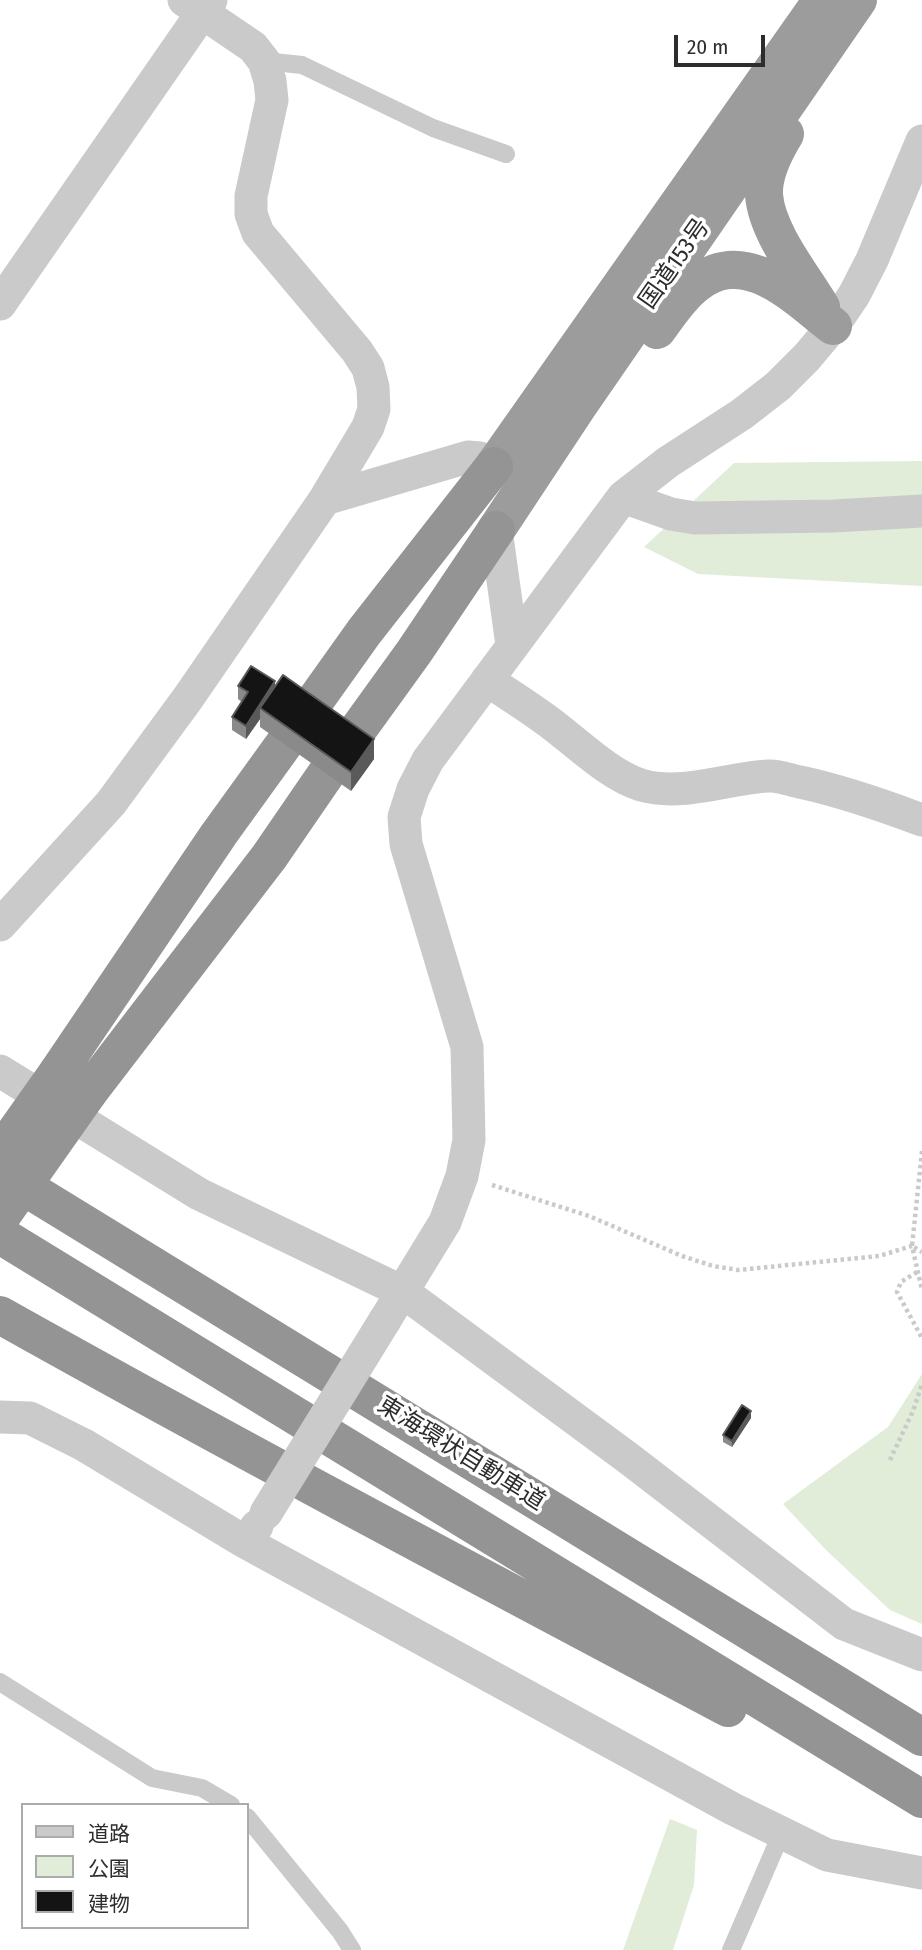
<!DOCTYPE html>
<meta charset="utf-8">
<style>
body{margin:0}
#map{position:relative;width:922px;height:1950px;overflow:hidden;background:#fff;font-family:"Fira Sans Condensed","Noto Sans JP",sans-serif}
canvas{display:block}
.legend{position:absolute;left:21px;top:1803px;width:228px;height:126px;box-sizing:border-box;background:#fff;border:2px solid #ababab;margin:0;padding:9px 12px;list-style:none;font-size:21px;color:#2d2d2d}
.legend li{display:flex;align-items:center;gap:14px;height:35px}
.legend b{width:35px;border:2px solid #ababab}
.scale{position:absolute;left:674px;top:35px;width:91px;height:32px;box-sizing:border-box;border:4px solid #2d2d2d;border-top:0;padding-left:9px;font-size:21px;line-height:24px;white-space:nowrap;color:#2d2d2d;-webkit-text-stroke:5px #fff;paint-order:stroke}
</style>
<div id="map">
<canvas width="922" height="1950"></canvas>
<ul class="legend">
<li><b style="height:9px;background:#cacaca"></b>道路</li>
<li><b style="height:19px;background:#e1ecd9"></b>公園</li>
<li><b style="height:19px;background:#141414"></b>建物</li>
</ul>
<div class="scale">20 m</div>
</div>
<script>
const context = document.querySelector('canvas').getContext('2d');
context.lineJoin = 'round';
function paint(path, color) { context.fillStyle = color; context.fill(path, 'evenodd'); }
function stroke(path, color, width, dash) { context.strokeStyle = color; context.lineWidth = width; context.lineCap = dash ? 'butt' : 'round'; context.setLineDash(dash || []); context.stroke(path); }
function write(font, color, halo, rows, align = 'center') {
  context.font = font + ' "Fira Sans Condensed","Noto Sans JP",sans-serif'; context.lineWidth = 7; context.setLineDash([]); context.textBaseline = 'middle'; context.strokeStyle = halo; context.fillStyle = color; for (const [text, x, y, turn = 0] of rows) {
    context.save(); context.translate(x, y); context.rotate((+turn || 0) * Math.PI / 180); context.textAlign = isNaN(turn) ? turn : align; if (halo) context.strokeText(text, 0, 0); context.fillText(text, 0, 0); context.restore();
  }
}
const green = new Path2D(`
 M 922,461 L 922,586 L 698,574 L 644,547 L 734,463 Z
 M 922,1374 L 922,1624 L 890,1610 L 826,1550 L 783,1504 L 888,1427 Z
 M 670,1819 L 697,1830 L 694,1885 L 673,1950 L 623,1950 Z`);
const path = new Path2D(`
 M 922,1151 L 912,1246 L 922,1252
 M 492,1185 L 589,1216 L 682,1256 L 713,1266 L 738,1270 L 879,1256 L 912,1246 L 922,1290
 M 917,1272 L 901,1282 L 897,1292 L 922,1338
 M 890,1460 L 913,1411 L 922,1384`);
const service = new Path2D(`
 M 264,61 L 302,65 L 433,128 L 506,154
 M 0,1682 L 152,1778 L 202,1788 L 231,1805
 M 247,1817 L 340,1931 L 352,1950
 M 731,1950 L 782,1832`);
const minor = new Path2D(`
 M 0,304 L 211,0
 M 623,497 L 671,514 L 695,518 L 834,516 L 922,511
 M 325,499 L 468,457 L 480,458 L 494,466
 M 496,530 L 512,645
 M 487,680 C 508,694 529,707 549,722 C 576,742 609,775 641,785 C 683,797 727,778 768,776 C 778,775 790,780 800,782 C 842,791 882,805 922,820
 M 0,925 L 111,803 L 188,698 L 325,499 L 368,427 L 374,409 L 373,387 L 368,368 L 357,351 L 258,233 L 251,214 L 251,196 L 272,100 L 270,81 L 264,61 L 253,47 L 184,0
 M 0,1071 L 199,1194 L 403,1292 L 628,1458 L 844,1624 L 922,1655
 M 385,1320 L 445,1222 L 462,1176 L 469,1140 L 467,1047 L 406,844 L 404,817 L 413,789 L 428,760 L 623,497 L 668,462 L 742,414 L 778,386 L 807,357 L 833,326 L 854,295 L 872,260 L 922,141
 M 0,1417 L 30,1418 L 84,1445 L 245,1542 L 257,1526
 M 245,1542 L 733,1809 L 827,1855 L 922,1873`);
const trunk = new Path2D(`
 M 785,134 C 774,152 763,173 764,195 C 767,233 802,275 821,307
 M 657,330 C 669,314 680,296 696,284 C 746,245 794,296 833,326
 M 494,466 L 822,0
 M 496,530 L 578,406 L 858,0`);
const motorway = new Path2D(`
 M 307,712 L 364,632 L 494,466
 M 349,742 L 414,652 L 496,530
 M 58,1072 L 219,834 L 284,744
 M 88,1093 L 269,857 L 326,774
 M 0,1172 L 922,1737
 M 0,1235 L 922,1799
 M 0,1315 C 241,1450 485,1579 728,1708`);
const minorBridge = new Path2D(`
 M 266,1513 L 385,1320`);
const motorwayBridge = new Path2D(`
 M 0,1154 L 58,1072
 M 0,1218 L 88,1093`);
const wall = new Path2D(`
 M 275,685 L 374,759 L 351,791 L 260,727 L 260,719 L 246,739 L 232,730 L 232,717 L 242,702 L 238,699 L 238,686 Z
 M 751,1418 L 732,1447 L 723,1442 L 723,1435 Z`);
const shadedWall = new Path2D(`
 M 275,681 L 275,695 L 260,708 L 260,719 L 246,739 L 246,726 Z
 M 374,739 L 374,759 L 351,791 L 351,772 Z
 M 751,1411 L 751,1418 L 732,1447 L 732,1441 Z`);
const building = new Path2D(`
 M 251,666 L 275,681 L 246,726 L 232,717 L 248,692 L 238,686 Z
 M 283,675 L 374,739 L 351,772 L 260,708 Z
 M 742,1405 L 751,1411 L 732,1441 L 723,1435 Z`);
const streetNames = [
 ["国道153号",675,264,-55],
 ["東海環状自動車道",461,1454,32]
];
paint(green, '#e1ecd9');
stroke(path, '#cacaca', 4.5, [3.5, 3.5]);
stroke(service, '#cacaca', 18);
stroke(minor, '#cacaca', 33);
stroke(trunk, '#9c9c9c', 38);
stroke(motorway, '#949494', 38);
stroke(minorBridge, '#cacaca', 33);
stroke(motorwayBridge, '#949494', 38);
paint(wall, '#8a8a8a');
paint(shadedWall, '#5a5a5a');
paint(building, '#141414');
stroke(building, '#5a5a5a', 2);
write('24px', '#2d2d2d', '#fff', streetNames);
</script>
